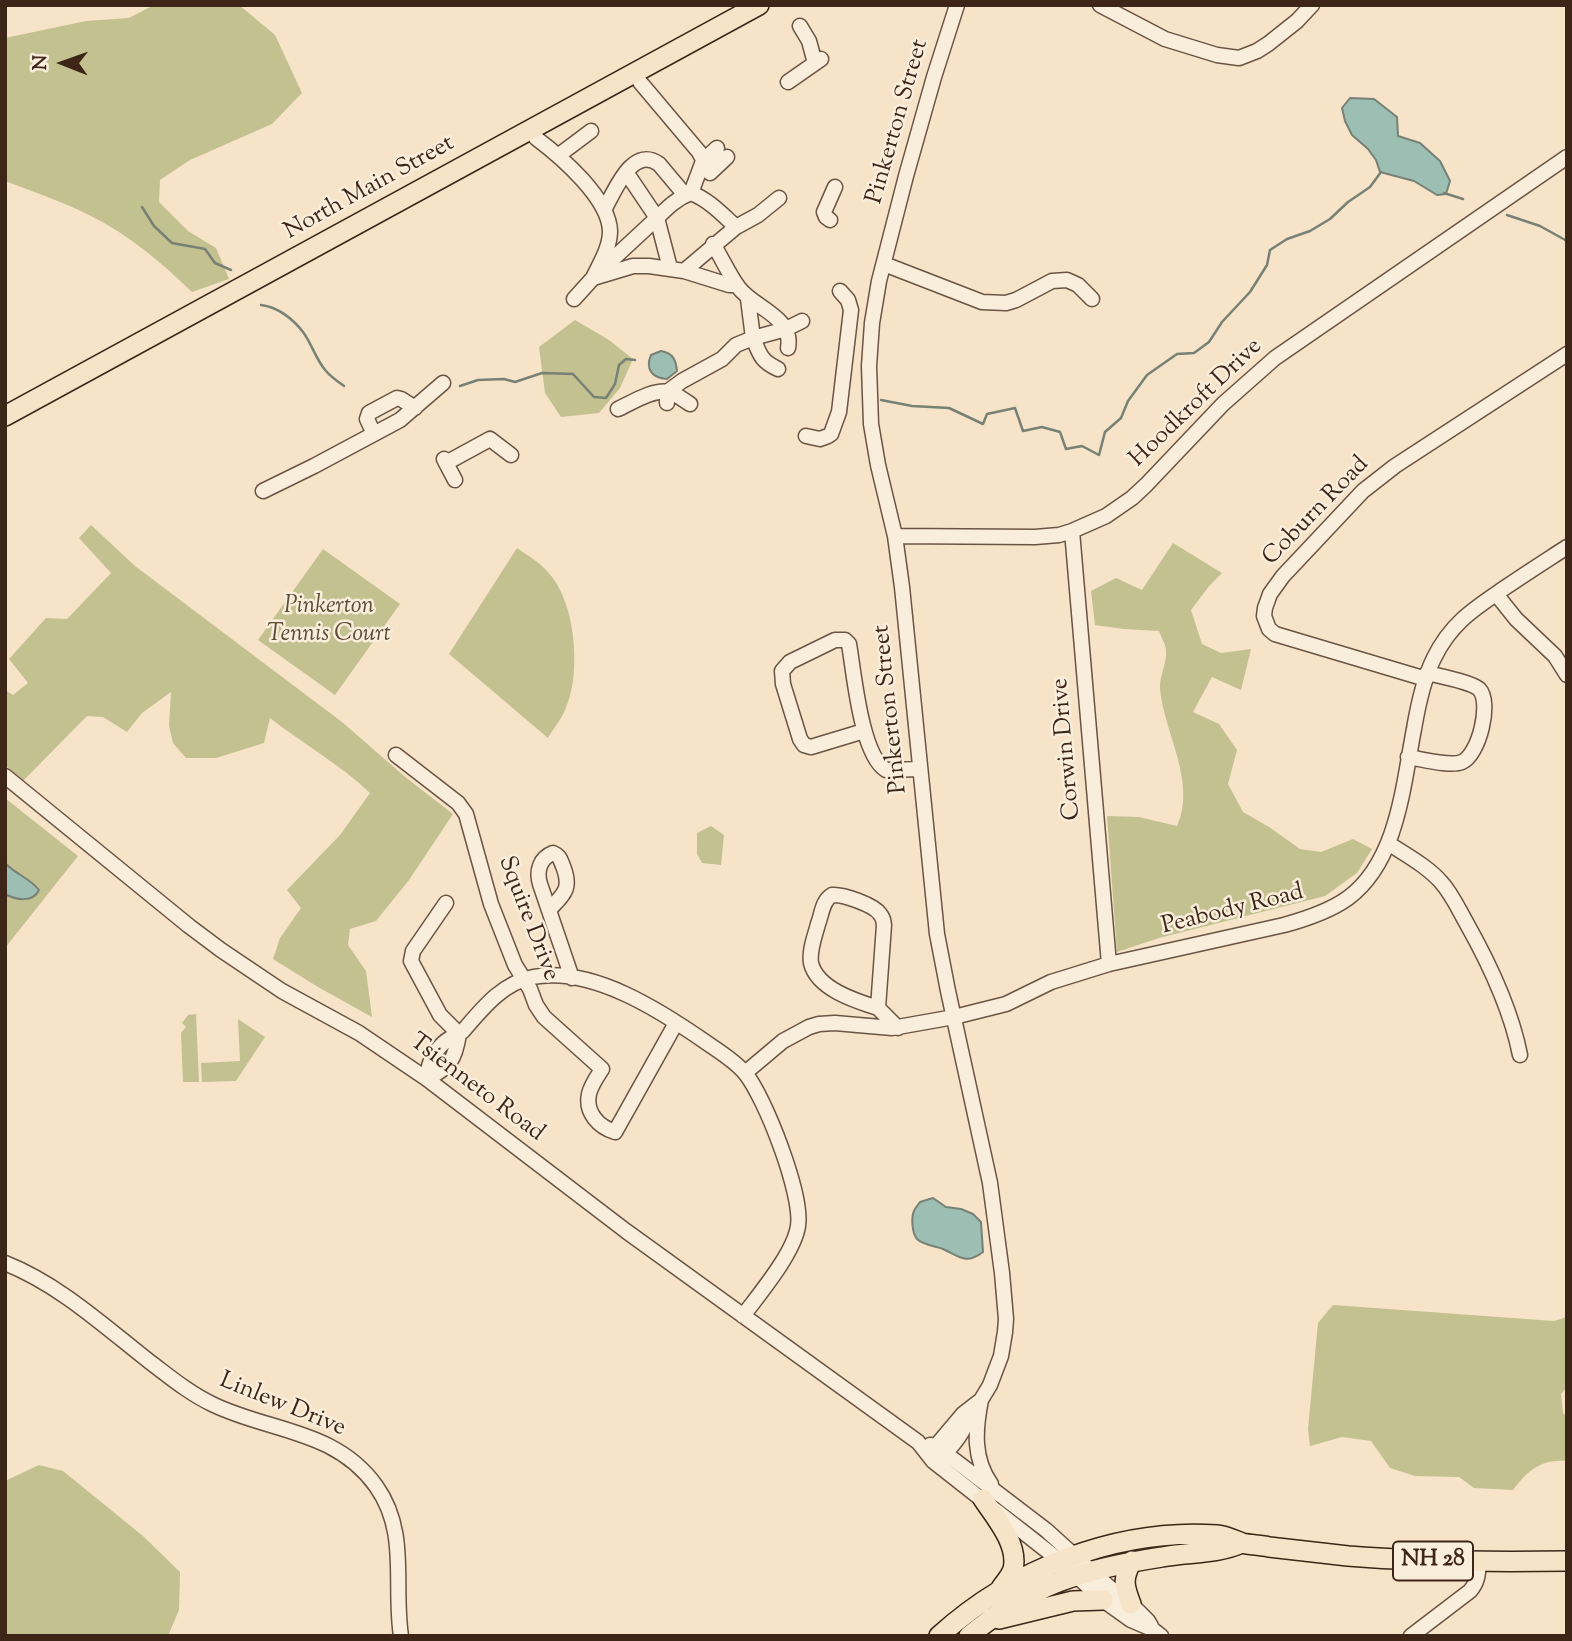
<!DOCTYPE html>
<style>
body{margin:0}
#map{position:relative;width:1572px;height:1641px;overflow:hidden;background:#f6e3c8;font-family:"Sorts Mill Goudy",serif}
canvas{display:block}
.frame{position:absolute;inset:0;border:7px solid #3d2518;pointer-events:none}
.north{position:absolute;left:28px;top:28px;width:70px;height:70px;-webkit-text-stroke:5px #f9eddb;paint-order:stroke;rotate:271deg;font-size:19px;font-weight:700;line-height:28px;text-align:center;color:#3d2518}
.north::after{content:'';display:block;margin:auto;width:24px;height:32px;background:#3d2518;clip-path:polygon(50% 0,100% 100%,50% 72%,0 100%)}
</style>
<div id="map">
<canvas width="1572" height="1641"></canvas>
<div class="frame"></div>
<div class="north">N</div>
</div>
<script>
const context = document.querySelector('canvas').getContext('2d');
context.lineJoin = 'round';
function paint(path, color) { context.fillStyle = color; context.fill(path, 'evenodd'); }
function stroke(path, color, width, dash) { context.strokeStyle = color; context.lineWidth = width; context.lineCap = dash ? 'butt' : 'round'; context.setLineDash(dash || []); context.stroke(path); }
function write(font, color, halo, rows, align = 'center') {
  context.font = font + ' "Sorts Mill Goudy",serif'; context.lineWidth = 5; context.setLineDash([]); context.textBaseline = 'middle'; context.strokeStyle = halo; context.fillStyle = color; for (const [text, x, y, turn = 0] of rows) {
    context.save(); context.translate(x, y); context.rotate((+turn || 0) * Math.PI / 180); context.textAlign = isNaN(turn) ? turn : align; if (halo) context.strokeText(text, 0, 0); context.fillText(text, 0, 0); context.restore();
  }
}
const green = new Path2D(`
 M 154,5 L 239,5 L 275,35 L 302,93 L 272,124 L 190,160 L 160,180 L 159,202 L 188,231 L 216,248 L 229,279 L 192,292 C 162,263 129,235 91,216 C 64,202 34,192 5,181 L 5,38 L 86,21 L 129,18 Z
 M 575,320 L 609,340 L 633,359 L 620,388 L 599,413 L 561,417 L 545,393 L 539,347 Z
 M 91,525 L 135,566 L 342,722 L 404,776 L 453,814 L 409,880 L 376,921 L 350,929 L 348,945 L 366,971 L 372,1017 L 318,987 L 273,959 L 280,938 L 301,908 L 287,890 L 340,835 L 370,793 C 340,764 303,744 270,718 L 264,743 L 216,758 L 186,758 L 173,743 L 169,726 L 171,692 L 142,713 L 127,732 L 103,717 L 87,716 L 23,781 L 5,765 L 5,690 L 13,695 L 28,683 L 9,659 L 46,618 L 67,619 L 111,573 L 79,538 Z
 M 1173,543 L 1222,573 L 1210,585 L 1191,610 L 1202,644 L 1221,653 L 1251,649 L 1241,690 L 1212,677 L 1193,712 L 1219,724 L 1237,750 L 1228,784 L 1243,812 L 1269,827 L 1300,849 L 1321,852 L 1353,839 L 1372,849 L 1357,873 L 1325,896 L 1159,938 L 1117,952 L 1107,816 L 1139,817 L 1177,826 C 1197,782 1164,733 1160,689 C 1159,676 1167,664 1166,651 C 1166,645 1161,637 1159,631 L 1124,629 L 1095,625 L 1091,591 L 1116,578 L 1142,590 Z
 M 517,548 C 527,555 539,562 547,571 C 576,600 582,674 565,710 C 561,720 553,729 548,738 L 449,654 Z
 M 323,549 L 400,604 L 335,695 L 258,640 Z
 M 5,798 L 78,856 L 5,948 Z
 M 711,826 L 724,835 L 721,865 L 702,863 L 697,854 L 697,833 Z
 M 196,1014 L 199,1082 L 183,1082 L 181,1033 L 186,1027 L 182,1023 L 188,1015 Z
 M 238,1019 L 265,1037 L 236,1081 L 202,1082 L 201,1063 L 240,1061 Z
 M 1333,1305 L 1554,1321 L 1567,1317 L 1567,1387 L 1561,1394 L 1563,1413 L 1567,1417 L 1567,1461 C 1541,1459 1528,1470 1513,1490 L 1474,1488 L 1459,1477 L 1415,1476 L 1390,1468 L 1371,1441 L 1342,1437 L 1310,1446 L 1308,1429 L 1318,1323 Z
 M 39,1465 L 63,1471 L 143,1536 L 180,1572 L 179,1610 L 168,1636 L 5,1636 L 5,1481 Z`);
const water = new Path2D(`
 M 1350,98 L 1374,99 L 1397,117 L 1398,136 L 1420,143 L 1440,161 L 1450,181 L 1446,194 L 1437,195 L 1414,181 L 1380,172 L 1376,160 L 1368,149 L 1352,135 L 1345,121 L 1342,108 Z
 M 661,351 C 673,353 676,360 677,371 L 667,379 C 652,378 645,369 651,355 Z
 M 5,863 C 15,874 30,878 39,890 C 33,903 16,900 5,894 Z
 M 933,1198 L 946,1207 L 961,1209 L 973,1214 L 981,1222 L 983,1252 C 966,1265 960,1257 943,1249 C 935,1246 923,1245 917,1239 C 912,1233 911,1218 914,1211 C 915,1208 918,1205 920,1202 Z`);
const stream = new Path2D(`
 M 1444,193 L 1463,199
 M 142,207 L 154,226 L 172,243 L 205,249 L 215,263 L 231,270
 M 1507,215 L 1540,226 L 1567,241
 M 261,305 C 278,307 293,319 303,332 C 312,344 316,360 326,371 C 331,377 337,381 344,386
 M 460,386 L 478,380 L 504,379 L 515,382 L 542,373 L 573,374 L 594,397 L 606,398 L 615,384 L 619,365 L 626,359 L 635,360
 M 881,400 L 912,406 L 949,408 L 983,424 L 987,414 L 1015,408 L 1023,431 L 1042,427 L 1060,432 L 1066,449 L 1082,446 L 1099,455 L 1105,432 L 1121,418 L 1128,401 L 1147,375 L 1177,354 L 1194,353 L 1209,342 L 1222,322 L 1250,292 L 1267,265 L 1270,250 L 1287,239 L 1310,231 L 1330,219 L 1348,202 L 1370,187 L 1381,172`);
const minor = new Path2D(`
 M 1100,5 L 1165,39 L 1217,55 L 1239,58 L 1257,51 L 1268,44 L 1297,21 L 1312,5
 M 800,26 L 809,41 L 815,63
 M 640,82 L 699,152 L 710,173 L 727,157
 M 788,82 L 821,59
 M 536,138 C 561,157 609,198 610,231 C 610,248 600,263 593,278
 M 717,148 L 703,161 L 691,193 C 709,200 722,214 736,227
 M 559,155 L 591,131
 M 626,172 L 657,218 C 667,208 677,198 691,193
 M 604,210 C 615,191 632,145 659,164 L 685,195
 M 830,220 L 826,217 L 824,212 L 835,187
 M 713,244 C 722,258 729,275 739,288 C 754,308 794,317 788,348
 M 884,264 L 982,302 L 1006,303 L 1016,300 L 1052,281 L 1067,280 L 1078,285 L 1092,299
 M 601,270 L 657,218 L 670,268
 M 684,271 L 729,285 L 737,285
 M 574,299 L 593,278 L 633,266 L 649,266 L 684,271 L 736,227 L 758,215 L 779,198
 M 778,369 C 761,361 760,355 753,338 L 786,329 L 802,321
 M 667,403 L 667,392 L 682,381 L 722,359 L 736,345 L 753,338 L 748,299
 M 618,409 C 633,402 653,389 669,392 C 677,394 683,400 690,404
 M 374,434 L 367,419 L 369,413 L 397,398 L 401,399 L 415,408
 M 806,436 L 820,439 L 828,436 L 831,434 L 839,412 L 851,310 L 848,300 L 840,291
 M 444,459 L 446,463 L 490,439 L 511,455
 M 446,463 L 455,480
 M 263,491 L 314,466 L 400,420 L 443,383
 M 1072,531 L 1109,964
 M 895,536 L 1035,537 L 1059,535 L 1072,531 L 1106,516 L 1132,498 L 1146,485 L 1223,404 L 1275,358 L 1567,157
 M 1496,594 L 1516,619 L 1555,656 L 1567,675
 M 1426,679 L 1275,634 L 1269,629 L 1264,616 L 1265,608 L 1270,594 L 1283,576 L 1363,491 L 1395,466 L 1567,354
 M 864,731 L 811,747 L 804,745 L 800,739 L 783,684 L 782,671 L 790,662 L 835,640 L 845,640 L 849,644 C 854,673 861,755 886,770 L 920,769
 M 396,755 L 458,803 L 466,814 L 491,904 L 515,965 L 530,989 L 536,1005 L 544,1017 L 602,1069 C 597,1077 591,1085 589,1094 C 585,1113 599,1127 615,1132 L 676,1023
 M 1408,757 C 1422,759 1450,767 1462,762 C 1479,755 1492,702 1479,689 C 1471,682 1439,676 1427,673
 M 5,776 L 189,926 L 221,950 L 282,991 L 359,1033 L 427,1079 L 626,1231 L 918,1442 L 933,1461 L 1060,1561 L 1103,1600 L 1131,1620 L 1152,1629 L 1161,1636
 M 1388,843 C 1406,855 1427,866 1441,882 C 1452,894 1459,910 1467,924 C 1490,965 1511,1009 1520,1055
 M 446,903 L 413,951 L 411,961 L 440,1015 L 459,1034
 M 549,910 C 564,894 572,889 563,866 C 560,859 560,856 553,853 C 540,858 536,871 540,884 L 572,978
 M 878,1008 C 856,1001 817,989 811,963 C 809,950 815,936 818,924 C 822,914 822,901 832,895 C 843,894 874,905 880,914 C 884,919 883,920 884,925 L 878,1008 L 898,1028
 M 745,1073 L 783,1041 L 809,1027 L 819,1024 L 835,1023 L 892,1028 L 954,1017 L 1006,1004 L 1051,982 L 1109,964 L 1284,925 C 1306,919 1330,911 1348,898 C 1398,861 1403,785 1414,729 C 1418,705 1423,680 1434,658 C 1452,621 1477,607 1509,585 C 1528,572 1547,560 1567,547
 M 427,1079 C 428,1074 428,1068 430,1063 C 432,1055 442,1043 449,1039 C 455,1035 458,1036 463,1031 C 482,1009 502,983 533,977 C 592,966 661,1011 707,1043 C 720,1052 735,1061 745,1073 C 765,1097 803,1195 798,1226 C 794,1253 760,1293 743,1316
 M 427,1079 C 450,1067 455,1060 459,1034
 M 5,1263 C 60,1285 104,1326 150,1362 C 170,1377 189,1393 212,1404 C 269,1432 335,1429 376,1486 C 409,1532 393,1584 401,1636
 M 981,1400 C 975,1430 973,1459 991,1484
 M 930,1445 L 936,1446 L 1046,1530 L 1108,1586 L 1131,1604 L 1148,1621 L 1151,1626
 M 939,1457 C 956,1446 966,1427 973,1408
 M 933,1461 L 936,1446 L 963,1414 L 981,1400 L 990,1385 L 1001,1356 L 1005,1332 L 1006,1319 L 1002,1273 L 990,1183 L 948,991 L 937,934 L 902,587 L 895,536 L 878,465 L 871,424 L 869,366 L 872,323 L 879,281 L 906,176 L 934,77 L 957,5
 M 1411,1636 L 1470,1591 C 1478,1582 1478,1574 1479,1562`);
const major = new Path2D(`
 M 5,416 L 759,5
 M 983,1499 C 996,1518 1019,1545 1013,1569 C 1011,1576 1005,1582 1001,1588
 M 1131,1604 C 1124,1586 1122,1579 1132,1561
 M 999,1619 L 1073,1601 L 1103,1600
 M 939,1636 C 1013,1569 1117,1528 1217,1535 C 1227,1536 1234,1540 1242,1543 C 1250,1545 1260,1545 1269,1547 C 1295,1550 1322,1553 1348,1556 C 1421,1562 1494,1562 1567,1561
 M 969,1636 C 1032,1584 1084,1569 1162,1557 C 1189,1552 1217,1554 1242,1543`);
const shields = [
 [1433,1561,80]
];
const shieldNames = [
 ["NH 28",1433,1561]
];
const streetNames = [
 ["Pinkerton Street",899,122,-74],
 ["North Main Street",370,189,-29],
 ["Hoodkroft Drive",1197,404,-44],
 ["Coburn Road",1317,512,-46],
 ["Pinkerton Street",892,709,-96],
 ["Corwin Drive",1068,749,-95],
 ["Peabody Road",1233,911,-14],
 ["Squire Drive",527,919,69],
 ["Tsienneto Road",476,1089,37],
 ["Linlew Drive",282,1406,22]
];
const parkNames = [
 ["Pinkerton",329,608],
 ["Tennis Court",329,636]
];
paint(green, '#c4c190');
paint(water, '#9dbeb3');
stroke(water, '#778175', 2);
stroke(stream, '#778175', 2.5);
stroke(minor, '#6b5444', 17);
stroke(major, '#3d2518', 22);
stroke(minor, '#f9eddb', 14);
stroke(major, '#f6e3c8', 19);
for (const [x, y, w] of shields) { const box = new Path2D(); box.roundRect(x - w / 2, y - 19.5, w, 39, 5); context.fillStyle = '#f9eddb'; context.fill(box); stroke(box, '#3d2518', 2); }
write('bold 23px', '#3d2518', null, shieldNames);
write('24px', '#3d2518', '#f9eddb', streetNames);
write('italic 24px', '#5f4c36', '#f9eddb', parkNames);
</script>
